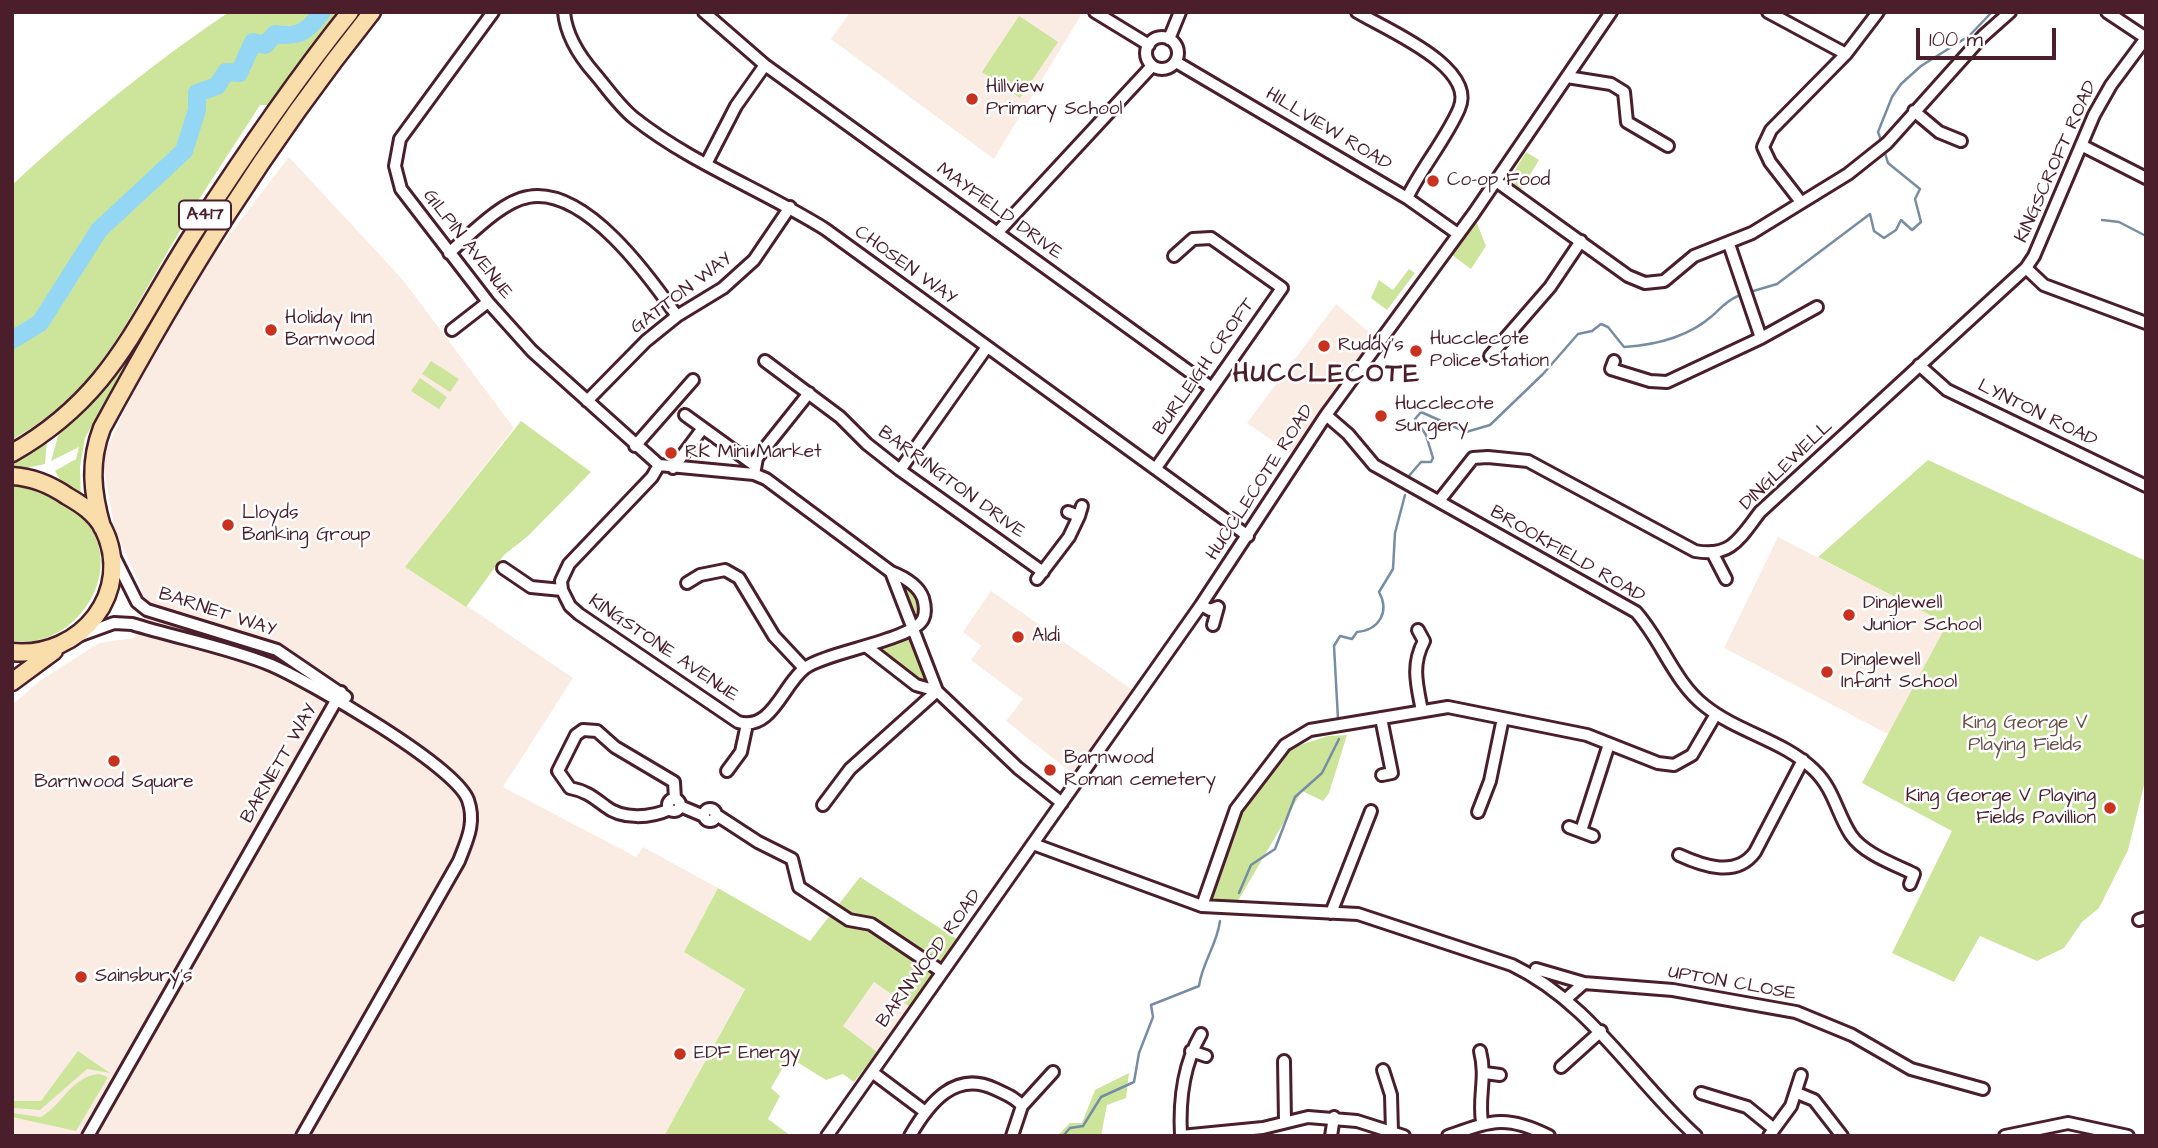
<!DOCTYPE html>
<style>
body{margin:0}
#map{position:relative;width:2158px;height:1148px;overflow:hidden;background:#fff;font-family:"Architects Daughter",sans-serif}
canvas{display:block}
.frame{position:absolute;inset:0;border:14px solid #4a1f2b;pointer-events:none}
.scale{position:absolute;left:1916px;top:28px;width:140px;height:32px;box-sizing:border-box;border:4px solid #4a1f2b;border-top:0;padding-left:9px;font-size:21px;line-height:24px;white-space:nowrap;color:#4a1f2b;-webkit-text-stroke:5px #fff;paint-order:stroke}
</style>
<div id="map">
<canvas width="2158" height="1148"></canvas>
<div class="frame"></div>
<div class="scale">100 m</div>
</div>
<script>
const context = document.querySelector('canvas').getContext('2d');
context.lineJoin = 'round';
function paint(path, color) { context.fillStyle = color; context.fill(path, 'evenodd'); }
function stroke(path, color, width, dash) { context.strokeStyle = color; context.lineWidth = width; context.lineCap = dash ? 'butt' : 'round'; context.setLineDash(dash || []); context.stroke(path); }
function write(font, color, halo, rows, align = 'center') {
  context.font = font + ' "Architects Daughter",sans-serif'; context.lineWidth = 5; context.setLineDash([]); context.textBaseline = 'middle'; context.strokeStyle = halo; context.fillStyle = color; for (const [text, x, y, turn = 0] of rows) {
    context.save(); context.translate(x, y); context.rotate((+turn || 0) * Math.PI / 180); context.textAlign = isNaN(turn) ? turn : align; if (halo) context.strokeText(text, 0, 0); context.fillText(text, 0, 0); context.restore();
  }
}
const built = new Path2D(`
 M 850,12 L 1078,12 L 1081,15 L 994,159 L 831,39 Z
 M 289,157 L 403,280 L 514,428 L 407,565 L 573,678 L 503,787 L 636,857 L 643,847 L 718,888 L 684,952 L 745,988 L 664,1136 L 12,1136 L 12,705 L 41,680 L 99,643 L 134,638 L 142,619 L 142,590 L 115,530 L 102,460 L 137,383 L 206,265 Z
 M 1336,304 L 1376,338 L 1292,454 L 1247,423 Z
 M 1778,537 L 1947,624 L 1890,735 L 1724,648 Z
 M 991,591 L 1134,691 L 1073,774 L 1006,721 L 1023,699 L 971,660 L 981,646 L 963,632 Z
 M 874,982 L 910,1007 L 877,1052 L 842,1026 Z`);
const green = new Path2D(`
 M 229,12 L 343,12 L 276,105 L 260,105 C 232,149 203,191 177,236 C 126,320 103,388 12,440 L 12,185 C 80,122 152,64 229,12 Z
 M 358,12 L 365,12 L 229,194 L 142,335 L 85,438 L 80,467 L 81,499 L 64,487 L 55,471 L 76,459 L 79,447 L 51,461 L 60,429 L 112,377 L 227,194 L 326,51 Z
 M 1019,16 L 1058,42 L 1020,98 L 982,72 Z
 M 1526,152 L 1539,160 L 1520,191 L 1514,185 L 1515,170 Z
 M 1476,221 L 1486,246 L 1471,269 L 1452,255 Z
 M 1409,269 L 1415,273 L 1387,310 L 1371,298 L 1379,280 L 1393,290 Z
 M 431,361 L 459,379 L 450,392 L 422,374 Z
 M 420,378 L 447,397 L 439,409 L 411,391 Z
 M 521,421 L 591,472 L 528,536 L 504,555 L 466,607 L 405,567 Z
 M 47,440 L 45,464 L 12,471 L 12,462 Z
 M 1928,460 L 2146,561 L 2146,777 L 2128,850 L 2099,908 L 2082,922 L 2064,948 L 2037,961 L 1980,936 L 1954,982 L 1892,953 L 1952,831 L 1862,783 L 1947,624 L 1818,557 Z
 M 12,485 C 35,489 64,499 81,516 C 131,565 78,651 12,641 Z
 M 891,572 L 923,596 L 916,634 L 932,684 L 916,685 L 864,646 L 915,629 Z
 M 1347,735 L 1329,793 L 1323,801 L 1302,791 L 1235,906 L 1214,905 L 1212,884 L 1239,814 L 1288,749 L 1328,736 Z
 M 860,877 L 957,939 L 910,1007 L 874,982 L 843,1026 L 877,1052 L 854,1082 L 843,1074 L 826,1080 L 789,1057 L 771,1088 L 780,1096 L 768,1119 L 791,1136 L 664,1136 L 745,989 L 684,952 L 718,888 L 810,941 Z
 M 78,1051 L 110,1073 L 87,1069 L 40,1110 L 12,1108 L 12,1101 L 41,1101 Z
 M 1129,1073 L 1126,1098 L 1107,1105 L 1101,1136 L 1057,1136 L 1070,1123 L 1082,1123 L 1095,1090 Z
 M 99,1074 L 108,1077 L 76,1131 L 12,1117 L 12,1113 L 41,1117 C 62,1105 72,1076 99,1074 Z`);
const stream = new Path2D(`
 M 1882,143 L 1878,132 L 1892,97 L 1901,84 L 1921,66 L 1969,36 L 1992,12
 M 2102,220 L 2119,222 L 2146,236
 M 1750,292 L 1777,284 L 1870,214 L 1874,231 L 1884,238 L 1896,230 L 1901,220 L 1912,230 L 1921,222 L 1915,199 L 1920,189 L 1888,163 L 1884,150
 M 1408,477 L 1421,462 L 1431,462 L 1433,458 L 1426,435 L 1415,419 L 1421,412 L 1466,432 L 1490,425 L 1543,374 L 1578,334 L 1592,331 L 1601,324 L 1608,327 L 1624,347 C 1656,345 1688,337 1712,316 C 1721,308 1726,301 1738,296
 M 1338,719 L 1334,646 L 1340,636 L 1352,639 L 1357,632 C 1379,630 1390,612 1379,592 L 1393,569 L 1395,533 L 1405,495
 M 1239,893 L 1251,865 L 1275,849 L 1295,797 L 1322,773 L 1339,739
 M 1063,1136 L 1070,1128 L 1083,1126 L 1101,1097 L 1134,1082 L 1139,1053 L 1153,1017 L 1151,1005 L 1199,986 C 1202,963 1217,945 1220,921`);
const river = new Path2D(`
 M 12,340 L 40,323 L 99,230 L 184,151 L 197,110 L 197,93 L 217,86 L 226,72 L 239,73 L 253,42 L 265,45 L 275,34 C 299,38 308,31 322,12`);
const minor = new Path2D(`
 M 493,12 L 400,139 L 395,166 L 401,189 L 488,302 L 532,351 L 659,465 L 754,474 L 766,479 L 891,572 L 937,691 L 1018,768 L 1062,803
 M 564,12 C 566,35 580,57 595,74 C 607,88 619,106 634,118 C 692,164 763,190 825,229 L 1248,536
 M 704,12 L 765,65 L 1212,388
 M 1095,12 L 1149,45
 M 1357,12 C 1385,29 1478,67 1459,109 C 1446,139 1422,167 1407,198
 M 1768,12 L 1846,54
 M1146 53a16 16 0 1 1 32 0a16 16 0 1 1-32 0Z
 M 1169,39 L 1180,12
 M 1176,62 L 1407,198 L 1458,234
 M 1567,77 L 1611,84 L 1624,92 L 1627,122 L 1668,146
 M 1914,111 L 1939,132 L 1961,141
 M 2081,145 L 2146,178
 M 706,164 L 736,106 L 765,65
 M 1496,181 L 1628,276 L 1645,283 L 1664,281 L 1694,256 L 1752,233 L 1848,174 L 1887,143 L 1983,36 L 2010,12
 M 1801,202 L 1770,162 L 1763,147 L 1771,130 L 1846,54 L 1878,12
 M 998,232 L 1152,66
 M 449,253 C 469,236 502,201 528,197 C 585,186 649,276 677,316
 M 2026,268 L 2044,285 L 2146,323
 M 452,330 L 488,302
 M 1761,338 L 1817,307
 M 1490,356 L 1550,287 L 1581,241
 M 765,361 L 840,417 L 867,444 L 900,470 L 1043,572
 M 1614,361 L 1611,369 L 1650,381 L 1667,382 L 1761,338 L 1729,244
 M 1919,365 L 1947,390 L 2146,486
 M 587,401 L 646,341 L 677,316 L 723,288 L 754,260 L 790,207
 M 685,415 L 754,465
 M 1326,415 L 1348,434 L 1374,465 L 1636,612 C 1662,641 1674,682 1705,706 C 1739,733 1783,740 1814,770 C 1834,789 1837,814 1851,835 C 1864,854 1894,864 1914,874 L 1910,884
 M 635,446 L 693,380
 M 673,468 L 703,428
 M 1156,468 L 1282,288 L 1211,238 L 1193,239 L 1174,256
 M 900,470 L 987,347
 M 754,474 L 757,458 L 809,393
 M 1439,501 L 1473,458 L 1488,457 L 1528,461 L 1695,551 C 1731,558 1740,538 1760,512 L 2026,268 L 2034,256 L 2094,115 L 2111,85 L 2146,38 L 2107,12
 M 1068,512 L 1079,516 L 1082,506
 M 112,552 L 137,602 L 147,610 L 277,650 L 346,697
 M 1712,552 L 1726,579
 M 503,568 L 531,587 L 562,590 L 570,606 L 579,614 L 738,722 C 772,732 783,684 805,668 C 826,652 913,640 923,619 C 926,613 925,605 923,598 C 918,585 904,577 891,572
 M 1037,579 L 1069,537 L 1079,516
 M 687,583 L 700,575 L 725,570 L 739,578 L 774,636 L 804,668
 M 562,590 L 561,581 L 569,564 L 652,477 L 659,465
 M 1201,605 L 1210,610 L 1218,607 L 1213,625
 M 1418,630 L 1424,641 C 1411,665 1417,685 1422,711
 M 81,635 L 114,623 L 132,624 C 177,638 227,647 271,665 C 308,681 455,765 468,800 C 476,823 467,840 459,861 L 302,1136
 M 867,647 L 916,685 L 937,691
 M 1381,718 L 1392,773 L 1382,775
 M 727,771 L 741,752 L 747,724
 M668 805a6 6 0 1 1 12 0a6 6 0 1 1-12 0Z
 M 823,805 L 850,769 L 937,691
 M 680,806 L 704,816
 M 670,809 C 651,818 622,820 605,806 C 593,797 586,791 570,788 L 558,771 L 576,735 L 583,730 L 597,731 L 615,747 L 674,782 L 675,799
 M704 815a6 6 0 1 1 12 0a6 6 0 1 1-12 0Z
 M 1478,812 L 1490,781 L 1503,718
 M 715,814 L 758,842 L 792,859 L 799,887 L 849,920 L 871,924 L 941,971
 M 1569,827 L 1593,836
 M 1581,831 L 1609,744
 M 1033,844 L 1202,906 L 1358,914 L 1512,965 C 1591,1003 1633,1079 1696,1136
 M 1679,855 C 1703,866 1736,878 1755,852 L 1803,760
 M 1202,906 L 1236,809 L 1285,745 L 1310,730 L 1448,707 L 1587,735 L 1658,763 L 1674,765 L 1692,755 L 1716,714
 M 1331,913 L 1371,811
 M 2139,920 L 2146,918
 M 1536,969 L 1584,983
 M 1566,999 L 1584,983 L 1673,990 L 1796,1012 L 1852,1035 L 1911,1069 L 1983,1089
 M 1191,1051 L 1206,1056
 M 1480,1051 C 1487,1079 1478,1095 1482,1122
 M 1284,1061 L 1285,1122
 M 1561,1067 L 1601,1031
 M 1383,1070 L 1391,1095 L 1392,1132
 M 872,1072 L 924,1111
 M 1485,1073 L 1500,1075
 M 1701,1093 L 1747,1107 L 1774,1129
 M 1797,1093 L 1814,1100 L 1842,1136
 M 1022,1106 L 1053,1072
 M 88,1136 L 341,692
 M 827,1136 L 1201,605 L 1326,415 L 1474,213 L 1611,12
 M 910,1136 C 929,1103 955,1070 995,1089 C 1005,1094 1015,1097 1022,1106 L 1012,1136
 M 1181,1136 L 1263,1128 L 1308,1117 L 1357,1121 L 1404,1136
 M 1181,1136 C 1179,1100 1183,1065 1201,1034
 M 1331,1136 L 1334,1117
 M 1448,1136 C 1491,1121 1505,1114 1549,1136
 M 1769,1136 L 1791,1106 L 1801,1075
 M 2005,1136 L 2068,1123 L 2128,1136`);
const highway = new Path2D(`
 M 12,453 C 111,397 135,324 193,234 C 242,158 293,83 350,12
 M 12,476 C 31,477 51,485 67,496 C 81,504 95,513 103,528 C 135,591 81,659 12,652
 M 102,527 C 92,492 89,462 102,428 C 184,277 265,146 372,12
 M 12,682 L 54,651`);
const markers = [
 [972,99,7,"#c8321e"],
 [1433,181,7,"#c8321e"],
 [271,330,7,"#c8321e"],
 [1324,346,7,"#c8321e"],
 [1416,351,7,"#c8321e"],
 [1381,416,7,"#c8321e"],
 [671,453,7,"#c8321e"],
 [228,525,7,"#c8321e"],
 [1849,615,7,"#c8321e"],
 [1018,637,7,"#c8321e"],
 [1827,672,7,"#c8321e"],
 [114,761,7,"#c8321e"],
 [1050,770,7,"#c8321e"],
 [2110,808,7,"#c8321e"],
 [81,977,7,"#c8321e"],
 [680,1054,7,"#c8321e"]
];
const shields = [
 [205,215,52]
];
const shieldNames = [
 ["A417",205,215]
];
const poiNames = [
 ["Hillview",986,88],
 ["Primary School",986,110],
 ["Co-op Food",1447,181],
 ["Holiday Inn",285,319],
 ["Barnwood",285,341],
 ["Hucclecote",1430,340],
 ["Police Station",1430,362],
 ["Ruddy's",1338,346],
 ["Hucclecote",1395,405],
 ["Surgery",1395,427],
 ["RK Mini Market",685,453],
 ["Lloyds",242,514],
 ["Banking Group",242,536],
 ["Dinglewell",1863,604],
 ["Junior School",1863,626],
 ["Aldi",1032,637],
 ["Dinglewell",1841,661],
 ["Infant School",1841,683],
 ["Barnwood",1064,759],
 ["Roman cemetery",1064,781],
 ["Barnwood Square",114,783,"center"],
 ["King George V Playing",2096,797,"right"],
 ["Fields Pavillion",2096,819,"right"],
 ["Sainsbury's",95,977],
 ["EDF Energy",694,1054]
];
const streetNames = [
 ["HILLVIEW ROAD",1328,130,31],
 ["KINGSCROFT ROAD",2057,162,-66],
 ["MAYFIELD DRIVE",999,212,36],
 ["GILPIN AVENUE",467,245,52],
 ["CHOSEN WAY",905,266,36],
 ["GATTON WAY",682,294,-37],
 ["BURLEIGH CROFT",1205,367,-55],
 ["LYNTON ROAD",2037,414,26],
 ["DINGLEWELL",1787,466,-44],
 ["BARRINGTON DRIVE",951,483,36],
 ["HUCCLECOTE ROAD",1261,483,-57],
 ["BROOKFIELD ROAD",1567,555,30],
 ["BARNET WAY",217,613,18],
 ["KINGSTONE AVENUE",663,649,34],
 ["BARNETT WAY",280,764,-60],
 ["BARNWOOD ROAD",930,959,-54],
 ["UPTON CLOSE",1732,984,10]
];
const parkNames = [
 ["King George V",2025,724],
 ["Playing Fields",2025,746]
];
const districtNames = [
 ["HUCCLECOTE",1327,376]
];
paint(built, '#fbece3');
paint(green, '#cce59b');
stroke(stream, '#768da4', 2.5);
stroke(river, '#93d7f5', 18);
stroke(minor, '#4a1f2b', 16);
stroke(highway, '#4a1f2b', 21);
stroke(minor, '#fff', 10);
stroke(highway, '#f9deab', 16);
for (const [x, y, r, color] of markers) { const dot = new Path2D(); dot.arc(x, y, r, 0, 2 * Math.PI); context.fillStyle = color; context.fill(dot); stroke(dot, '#fff', 2.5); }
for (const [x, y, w] of shields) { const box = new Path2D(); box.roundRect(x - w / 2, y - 14.5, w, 29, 5); context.fillStyle = '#fff'; context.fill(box); stroke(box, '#4a1f2b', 2); }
write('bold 18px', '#4a1f2b', null, shieldNames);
write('19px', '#4a1f2b', '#fff', poiNames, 'left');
write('19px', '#4a1f2b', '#fff', streetNames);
write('19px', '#6a5047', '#fff', parkNames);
context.letterSpacing = '2px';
write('bold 26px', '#4a1f2b', '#fff', districtNames);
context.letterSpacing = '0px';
</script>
